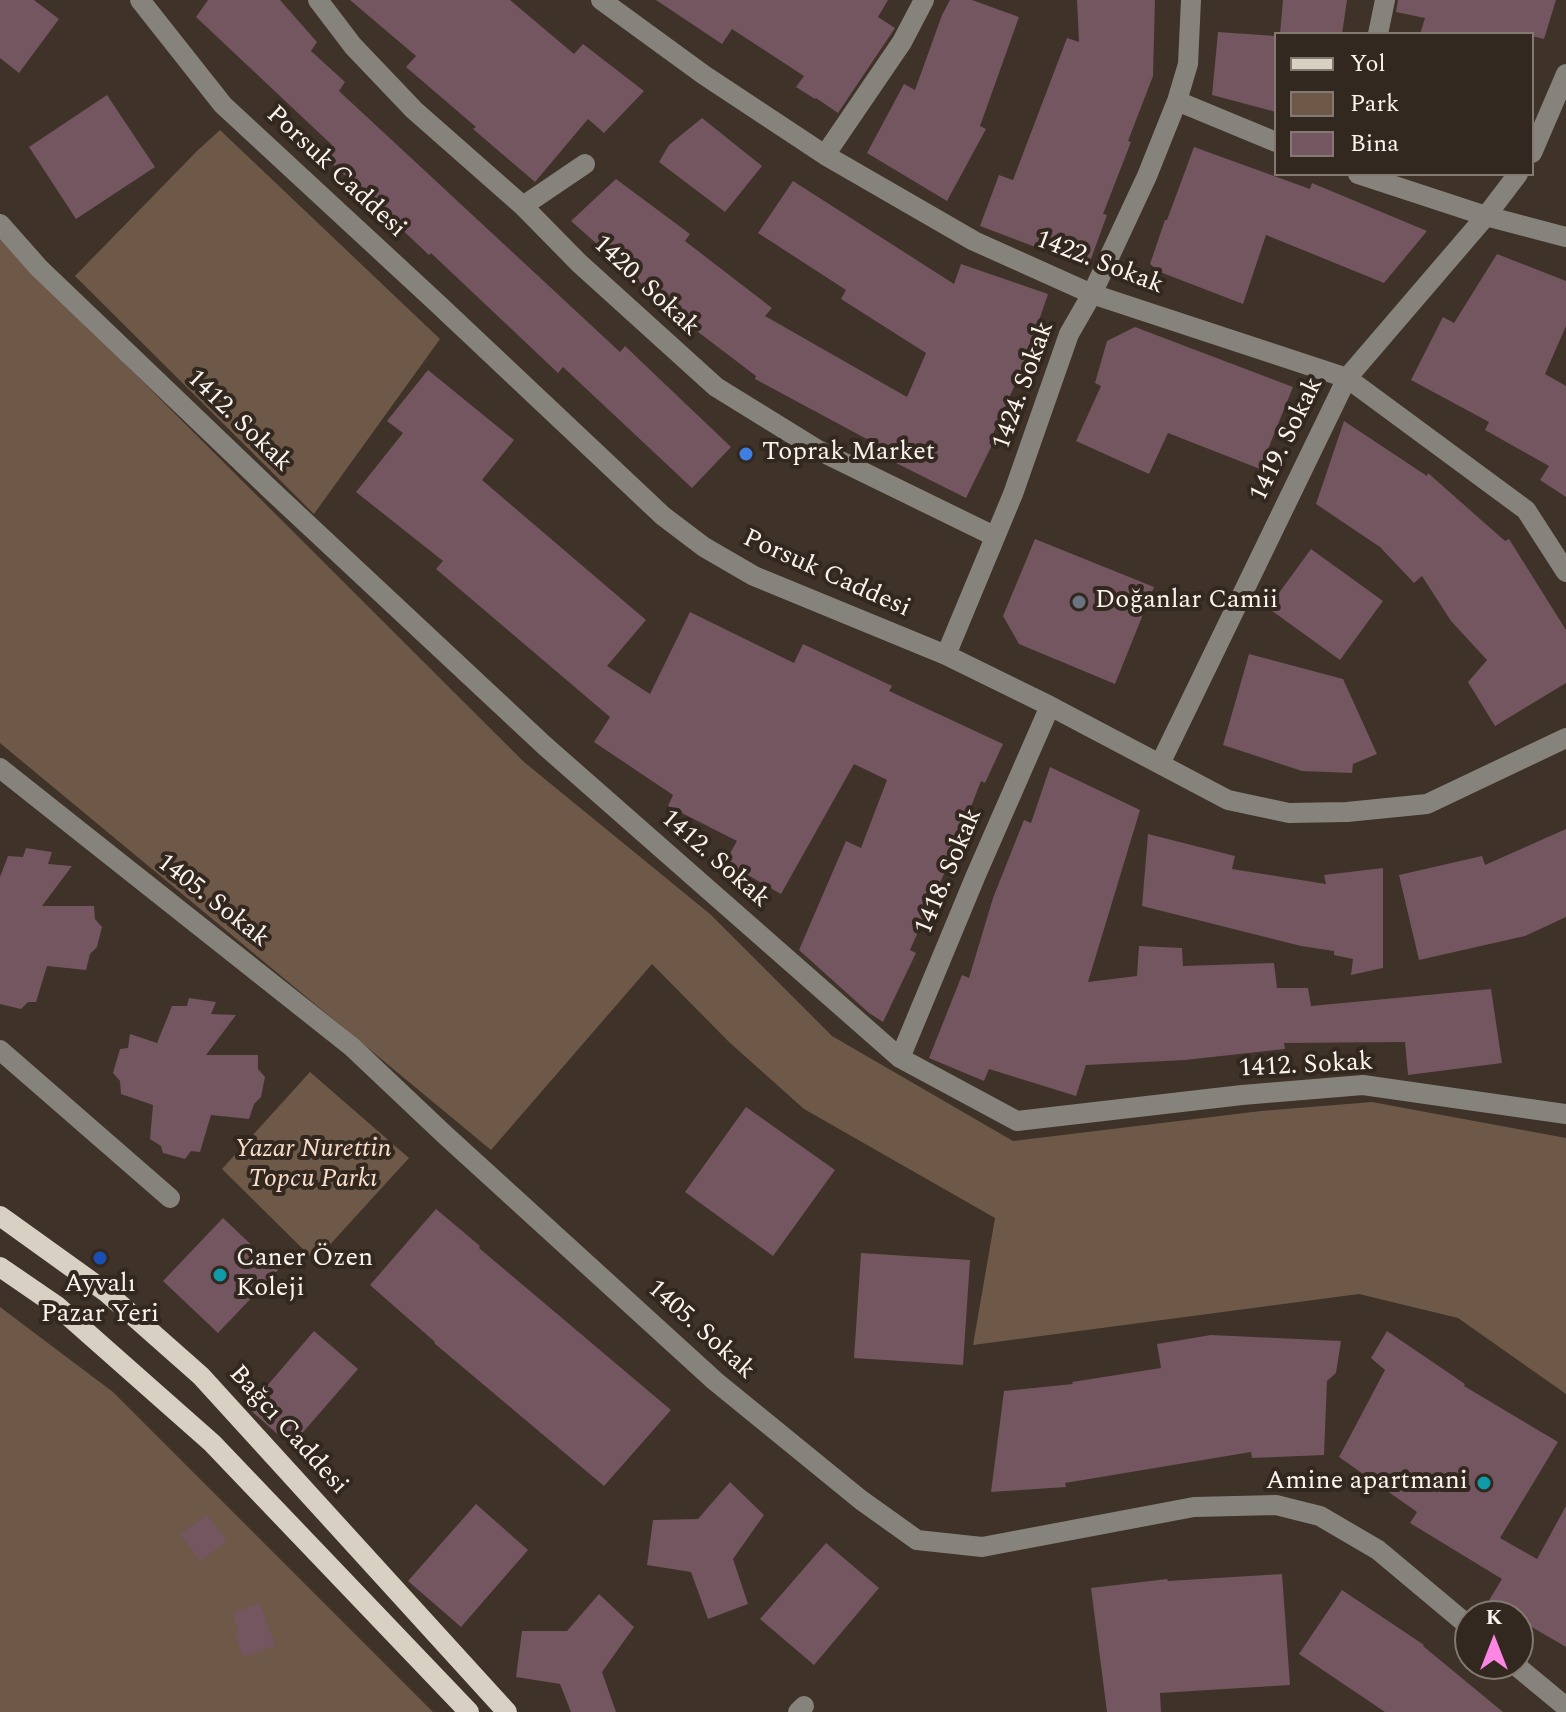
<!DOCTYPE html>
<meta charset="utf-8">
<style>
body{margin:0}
#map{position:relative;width:1566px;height:1712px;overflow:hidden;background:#3e3229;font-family:Spectral,serif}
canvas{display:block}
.legend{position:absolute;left:1274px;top:32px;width:260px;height:144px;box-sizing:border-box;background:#33281f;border:2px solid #837971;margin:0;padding:10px 14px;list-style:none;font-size:24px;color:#fbf3ed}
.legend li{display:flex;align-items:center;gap:16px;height:40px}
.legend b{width:40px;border:2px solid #837971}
.north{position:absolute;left:1454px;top:1600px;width:80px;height:80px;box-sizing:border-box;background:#33281f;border:2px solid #837971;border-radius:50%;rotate:0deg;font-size:22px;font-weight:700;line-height:32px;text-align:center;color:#fbf3ed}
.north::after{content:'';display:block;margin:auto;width:28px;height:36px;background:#fc86e3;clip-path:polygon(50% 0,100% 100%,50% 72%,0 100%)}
</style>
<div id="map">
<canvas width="1566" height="1712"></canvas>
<ul class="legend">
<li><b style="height:10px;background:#d7d0c3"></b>Yol</li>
<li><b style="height:22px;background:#6e5948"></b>Park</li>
<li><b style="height:22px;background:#735660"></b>Bina</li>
</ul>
<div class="north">K</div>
</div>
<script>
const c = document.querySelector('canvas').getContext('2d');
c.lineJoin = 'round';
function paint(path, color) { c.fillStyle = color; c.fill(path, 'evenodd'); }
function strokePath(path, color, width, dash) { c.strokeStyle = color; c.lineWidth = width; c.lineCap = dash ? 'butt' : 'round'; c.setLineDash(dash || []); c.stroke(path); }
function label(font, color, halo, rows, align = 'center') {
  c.font = font + ' Spectral,serif'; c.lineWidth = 8; c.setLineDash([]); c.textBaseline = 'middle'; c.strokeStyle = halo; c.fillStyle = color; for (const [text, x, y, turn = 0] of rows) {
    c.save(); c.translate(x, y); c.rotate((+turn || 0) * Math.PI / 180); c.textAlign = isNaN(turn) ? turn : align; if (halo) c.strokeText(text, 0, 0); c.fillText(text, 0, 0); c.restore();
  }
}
paint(new Path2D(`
 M220 130 440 339 314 514 75 276 198 150Z
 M0 235 60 299 524 762 710 914 832 1036 1013 1141 1261 1111 1372 1102 1566 1138V1394L1458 1318 1359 1294 973 1345 995 1218 804 1109 729 1042 652 964 491 1150 0 743Z
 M310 1072 409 1158 315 1261 222 1169Z
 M0 1307 113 1392 433 1712H0Z`), '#6e5948');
paint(new Path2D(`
 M0 0H34L59 19 19 73 0 58Z
 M208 0H280L317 42 311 51 345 82 339 91 620 352 625 346 731 447 692 488 563 367 558 373 431 253 429 255 323 155 332 145 196 17Z
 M350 0H510L574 54 583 44 644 91 604 133 588 119 535 182 473 129 476 127 406 67 416 56Z
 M656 0H888L878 17 895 28 838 113 816 98 815 99 796 87 804 76 732 29 722 44Z
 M950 0H972L1019 17 980 126 986 129 947 201 867 153 904 84 915 90 942 15Z
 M1077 0H1155L1153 76 1128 141 1131 142 1103 214 1107 215 1088 267 980 226 999 175 1013 180 1067 38 1079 42Z
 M1283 0H1347L1342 34H1280Z
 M1398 0H1556L1544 39 1532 36V34H1420L1425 18 1396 12Z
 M1218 32 1276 36V112L1212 95Z
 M107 95 155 167 76 219 29 147Z
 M702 118 762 166 725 212 659 162 669 145Z
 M1194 147 1310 189 1312 183 1427 231 1384 283 1266 235 1243 304 1160 272 1150 264 1165 220H1167Z
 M616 179 690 234 685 241 772 308 765 316 907 397 926 353 841 299 846 290 758 233 793 181 954 284 961 264 1048 294 1025 362 989 443 992 445 966 498 872 451 876 444 755 379 756 376 660 303 661 301 571 221Z
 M1497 254 1566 281V326L1545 374 1566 386V497L1540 480 1549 466 1485 430 1489 422 1411 380 1443 317 1454 323Z
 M1135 327 1293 387 1260 469 1168 433 1149 474 1076 441 1101 386 1095 383 1107 341Z
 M428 370 514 440 482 480 646 620 607 666 650 694 690 612 794 663 803 644 892 686 889 691 1003 744 985 783 981 781 952 856 910 950 916 953 883 1022 869 1013 799 950 846 841 861 848 887 780 854 764 781 894 725 862 737 841 668 806 673 795 594 742 610 717 436 569 443 561 356 492 403 433 387 421Z
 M1344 421 1427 476 1428 473 1505 541 1509 539 1566 630V683L1495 726 1468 682 1487 660 1451 621 1422 576 1414 583 1380 547 1316 504Z
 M1035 539 1154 587 1115 684 1019 644 1003 616Z
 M1311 549 1383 601 1340 660 1268 608Z
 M1249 654 1343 679 1377 754 1353 764 1352 773 1302 771 1223 745Z
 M1050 767 1140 810 1088 982 1137 976 1139 946 1182 948 1183 966 1274 963 1277 988H1308L1311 1006 1491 989 1502 1063 1408 1075 1405 1042 1284 1043 1285 1049 1185 1060 1086 1065 1076 1096 989 1069 984 1081 929 1058 962 975 969 978 993 898 1024 820 1031 823Z
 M1566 829V917L1525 936 1419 960 1399 875 1482 856 1485 865Z
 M1148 834 1235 856 1232 869 1326 884 1324 875 1383 868V968L1351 975 1353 959 1334 955V951L1301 946 1142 906Z
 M26 848 52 852 48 864 72 866 42 906H94L95 919 102 927 97 947 90 954 86 970 47 966 36 1002H28L21 1009 0 1004V877L8 856 23 857Z
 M189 998 216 1002 211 1014 236 1015 206 1055H258V1069L265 1077 261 1097 254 1104 249 1119 211 1115 200 1152 191 1151 185 1159 163 1153 161 1146 150 1139 153 1105 121 1094 120 1081 113 1073 120 1049 128 1048 130 1034 157 1043 172 1006H187Z
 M746 1107 835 1170 773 1256 685 1192Z
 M436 1209 480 1246 479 1248 671 1410 604 1486 434 1343 435 1342 370 1285Z
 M223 1218 278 1270 218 1333 163 1281Z
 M861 1253 970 1260 963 1365 854 1358Z
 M314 1331 358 1369 291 1446 248 1408Z
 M1387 1331 1465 1384 1464 1386 1558 1442 1500 1538 1537 1559 1566 1506V1647L1518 1619V1616H1513L1488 1602 1502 1579 1410 1523 1417 1512 1339 1457 1385 1370 1371 1358Z
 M1211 1335 1341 1341 1336 1373 1327 1381 1324 1455 1252 1458 1251 1452 1065 1483 1066 1487 991 1492 1004 1391 1073 1384 1072 1382 1161 1368 1157 1344Z
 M730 1482 764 1515 733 1559 748 1604 708 1619 691 1572 647 1565 653 1520 698 1519Z
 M476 1504 528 1550 461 1627 408 1581Z
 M207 1515 227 1541 200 1561 180 1534Z
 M826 1543 879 1588 814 1665 760 1619Z
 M1282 1574 1290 1685 1160 1693 1161 1712H1107L1091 1588 1167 1579 1168 1581Z
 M1342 1590 1424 1645 1423 1646 1503 1712H1385L1299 1654Z
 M599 1594 634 1627 602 1672 616 1712H571L560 1684 516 1677 522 1631H567Z
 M260 1603 275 1645 243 1657 235 1634 239 1633 232 1613Z`), '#735660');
strokePath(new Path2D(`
 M140 0 223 105 437 303 663 516 704 547 754 576 946 655 1050 706 1228 800 1289 813 1347 812 1427 804 1566 738
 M318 0 353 46 414 110 523 206 579 263 716 387 818 450 994 536
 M601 0 704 75 825 155 974 241 1092 294 1347 378 1526 510 1566 572
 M1378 34 1385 0
 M1177 101 1276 142
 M1532 153 1566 74
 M825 155 902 42 924 0
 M1358 174 1486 216 1566 237
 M523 206 585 164
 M0 224 39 268 272 491 545 746 900 1058 1017 1121 1242 1095 1363 1085 1566 1114
 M946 655 1013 494 1069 334 1092 294 1147 176 1177 101 1188 64 1191 0
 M1160 764 1347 378 1486 216 1518 174
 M0 768 352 1047 444 1134 715 1381 861 1500 917 1540 982 1547 1194 1507 1276 1505 1320 1516 1378 1550 1470 1627
 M0 1050 170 1198
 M900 1058 976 875 1050 706
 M1514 1664 1566 1707
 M798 1712 804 1706`), '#86837c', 20);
strokePath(new Path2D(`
 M0 1216 106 1292 201 1376 507 1712
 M0 1267 57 1306 212 1443 469 1712`), '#d7d0c3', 20);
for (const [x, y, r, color] of [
 [746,454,8,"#3f7fe0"],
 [1079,602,8,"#6b7280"],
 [100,1258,8,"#1a4fb4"],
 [220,1275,8,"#0f9aa8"],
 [1484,1483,8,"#0f9aa8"]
]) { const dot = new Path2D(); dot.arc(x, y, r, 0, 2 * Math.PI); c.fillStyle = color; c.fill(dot); strokePath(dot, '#33281f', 3); }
label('26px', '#fbf3ed', '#33281f', [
 ["Porsuk Caddesi",335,173,43],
 ["1422. Sokak",1099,264,21],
 ["1420. Sokak",645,287,43],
 ["1424. Sokak",1025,386,-70],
 ["1412. Sokak",238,422,44],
 ["1419. Sokak",1288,440,-64],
 ["Porsuk Caddesi",826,575,24],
 ["1412. Sokak",714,860,41],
 ["1418. Sokak",950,872,-67],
 ["1405. Sokak",212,902,38],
 ["1412. Sokak",1306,1067,-3],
 ["1405. Sokak",700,1331,42],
 ["Bağcı Caddesi",287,1431,48]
]);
label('26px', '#fbf3ed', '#33281f', [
 ["Toprak Market",762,454],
 ["Doğanlar Camii",1095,602],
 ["Caner Özen",236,1260],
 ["Koleji",236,1290],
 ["Ayvalı",100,1286,"center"],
 ["Pazar Yeri",100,1316,"center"],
 ["Amine apartmani",1468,1483,"right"]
], 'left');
label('italic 26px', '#fadec9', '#33281f', [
 ["Yazar Nurettin",313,1151],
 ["Topcu Parkı",313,1181]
]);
</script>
